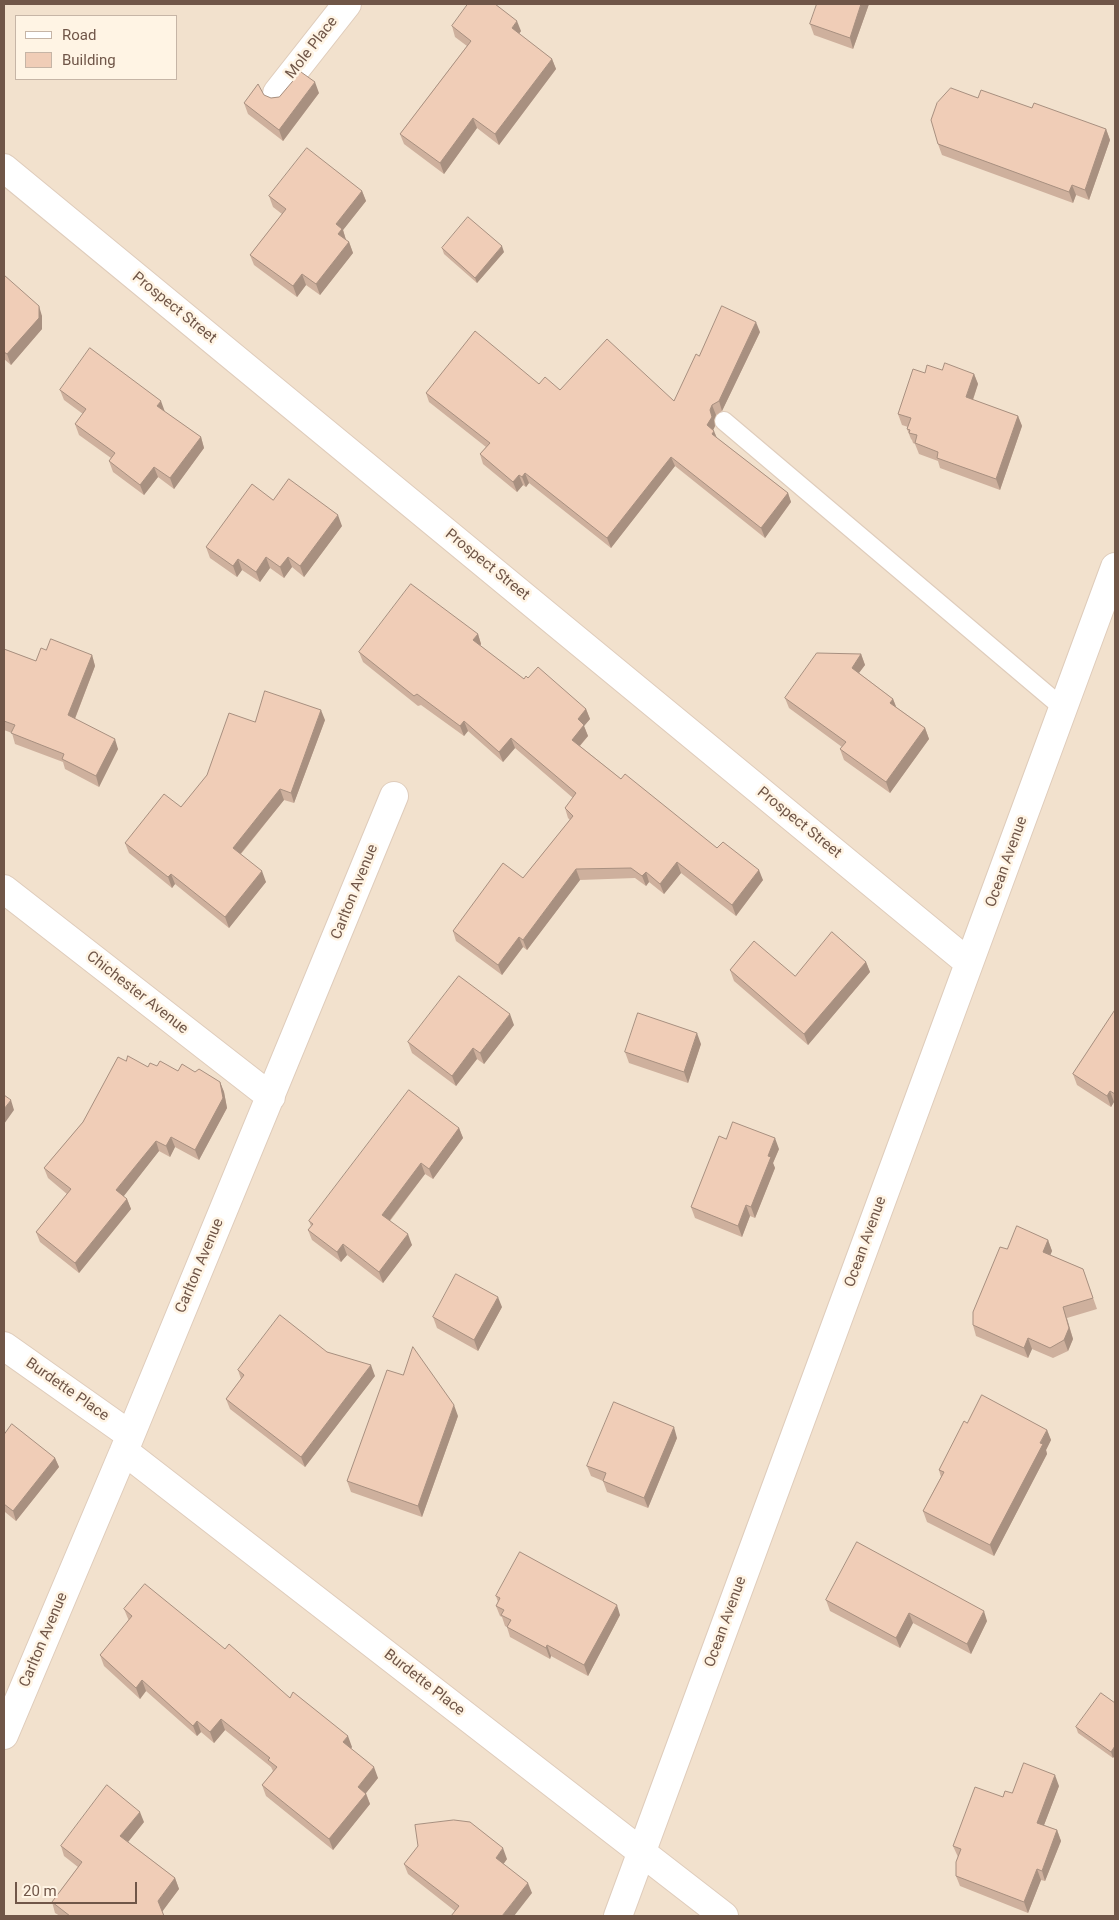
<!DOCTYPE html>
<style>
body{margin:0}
#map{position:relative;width:1119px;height:1920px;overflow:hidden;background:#fbf0df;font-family:Roboto,sans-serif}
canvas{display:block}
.frame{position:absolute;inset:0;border:5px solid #705648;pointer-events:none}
.legend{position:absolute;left:15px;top:15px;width:162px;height:65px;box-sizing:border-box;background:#fff4e4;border:1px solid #c6b5a6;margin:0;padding:6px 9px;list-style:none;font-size:15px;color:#705648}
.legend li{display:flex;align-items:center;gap:10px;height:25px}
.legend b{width:25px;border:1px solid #c6b5a6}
.scale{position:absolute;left:15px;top:1882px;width:122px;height:22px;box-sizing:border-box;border:2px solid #705648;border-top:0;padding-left:6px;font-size:15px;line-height:18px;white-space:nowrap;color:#705648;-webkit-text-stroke:4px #fff4e4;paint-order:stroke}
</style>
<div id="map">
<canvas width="1119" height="1920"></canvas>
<div class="frame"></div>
<ul class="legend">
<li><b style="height:6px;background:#fff"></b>Road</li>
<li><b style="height:14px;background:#f0cdb7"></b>Building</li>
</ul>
<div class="scale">20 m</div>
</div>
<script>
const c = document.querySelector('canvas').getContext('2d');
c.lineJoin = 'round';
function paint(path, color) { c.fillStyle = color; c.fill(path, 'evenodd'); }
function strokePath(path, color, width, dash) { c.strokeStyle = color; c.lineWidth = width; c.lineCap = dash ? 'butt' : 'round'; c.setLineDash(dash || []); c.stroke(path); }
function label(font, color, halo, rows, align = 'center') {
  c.font = font + ' Roboto,sans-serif'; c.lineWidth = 5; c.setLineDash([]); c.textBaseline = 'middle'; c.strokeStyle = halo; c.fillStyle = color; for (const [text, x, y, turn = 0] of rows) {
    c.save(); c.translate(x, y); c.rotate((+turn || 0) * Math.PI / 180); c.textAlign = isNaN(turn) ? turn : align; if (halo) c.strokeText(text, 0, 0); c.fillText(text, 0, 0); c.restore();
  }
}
paint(new Path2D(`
 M4 4H1115V1916H4ZM16 16H176V79H16Z`), '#f2e1cd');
const service = new Path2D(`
 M724 421 1063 708`);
const minor = new Path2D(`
 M277 93 347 4
 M4 168 969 963
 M4 889 271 1097
 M4 1346 130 1435
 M124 1451 724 1916
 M4 1735 124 1451 394 796
 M618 1916 1115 567`);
strokePath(service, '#dfccbb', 20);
strokePath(minor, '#dfccbb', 30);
strokePath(service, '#fff', 18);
strokePath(minor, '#fff', 28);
paint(new Path2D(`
 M869 4 853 49 814 35 810 24Z
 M452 26 521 31 519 34 552 59 556 69 499 145 477 128 444 174 404 144 400 134 467 46 455 37Z
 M319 93 283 141 248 114 244 103 271 98Z
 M978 98 1106 129 1110 140 1089 200 1076 195 1073 203 942 155 938 144Z
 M362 191 366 201 343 230 346 240 349 242 353 253 320 295 306 285 297 297 254 265 250 255 282 214 273 207 269 196Z
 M442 248 504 252 477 283 444 254Z
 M4 275 42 316V329L11 365 4 359Z
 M760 332 722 411 716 415 714 420 715 426 713 430 717 438 788 493 791 502 765 538 675 466 611 548 529 483 526 487 523 485 517 492 483 464 480 454 486 447 429 402 426 393 539 384 560 390 674 401 699 356Z
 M942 370 974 374 978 384 973 400 1018 416 1022 426 1000 490 940 468 938 461 919 454 915 444 913 443 912 440 911 439 907 429 908 427 902 425 898 414 925 373Z
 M60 390 165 412 201 437 204 448 174 489 158 477 144 495 113 472 109 461 111 458 79 435 75 424 83 414 64 400Z
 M273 500 342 526 304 577 292 567 284 578 270 568 260 582 242 570 237 577 210 558 206 547Z
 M478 634 481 644 480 646 524 679 586 709 590 719 584 726 588 736 580 746 621 779 717 848 763 880 736 916 681 873 664 894 649 882 646 886 635 878 580 880 527 950 523 947 502 975 456 941 453 931 523 878 570 820 568 818 565 808 573 798 515 748 503 762 468 731 464 736 421 705 418 706 363 662 359 652Z
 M4 649 36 661 46 650 92 655 95 666 75 719 118 749 99 787 65 769 63 762 15 744 12 733 4 730Z
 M861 654 865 665 859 673 893 699 896 707 925 728 929 739 890 793 844 760 840 749 842 747 789 708 785 698Z
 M325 720 294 803 284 800 241 854 266 882 229 928 175 884 172 888 129 853 125 843 181 807 255 722Z
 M866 962 870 972 808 1045 734 981 730 970 795 976Z
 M1115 1010V1102H1114L1111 1107 1077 1085 1073 1074Z
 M514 1025 484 1064 477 1059 456 1086 412 1053 408 1042Z
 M701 1044 688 1083 629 1063 625 1052Z
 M126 1061 148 1067 157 1066 178 1071 220 1082 224 1092 227 1108 199 1160 175 1147 170 1157 159 1151 123 1196 127 1199 131 1209 79 1273 40 1242 36 1232 67 1194 48 1178 44 1168 83 1122Z
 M459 1128 463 1138 433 1179 425 1174 390 1221 412 1245 383 1283 347 1255 341 1262 312 1240 308 1230 311 1226 309 1221Z
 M726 1139 779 1149 773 1163 775 1168 755 1218 750 1216 742 1237 695 1218 691 1207Z
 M1048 1240 1052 1251 1050 1255 1083 1269 1097 1309 1067 1318 1073 1339 1068 1351 1053 1358 1032 1349 1028 1358 976 1336 973 1325 1007 1249Z
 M502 1307 478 1351 437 1328 433 1317Z
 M327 1352 375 1376 305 1467 230 1409 226 1399 241 1379 238 1370Z
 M458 1416 422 1517 351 1492 347 1481Z
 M967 1423 1047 1430 1051 1440 1046 1450 1047 1454 994 1556 927 1522 923 1511 941 1477 939 1470Z
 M4 1435 55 1458 59 1467 16 1521 5 1512 4 1513Z
 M677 1438 648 1508 607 1492 603 1481 591 1476 587 1466Z
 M496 1596 620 1615 588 1676 551 1656 550 1659 510 1637 507 1627 505 1626 502 1617 500 1616 496 1606 498 1602Z
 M826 1600 987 1621 971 1654 913 1623 900 1648 830 1611Z
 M124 1609 225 1649 290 1698 352 1747 351 1749 378 1778 366 1793 370 1804 333 1850 266 1796 262 1785 273 1771 271 1767 225 1730 214 1743 201 1732 197 1736 146 1691 140 1699 104 1666 100 1655 129 1621Z
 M1115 1703V1755L1113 1758 1078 1733 1076 1727Z
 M1059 1786 1044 1825 1057 1830 1061 1841 1045 1881 1041 1880 1028 1913 960 1886 956 1876 958 1857 953 1846 1003 1797 1012 1793Z
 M144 1822 128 1842 175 1878 179 1889 162 1911 164 1916H60L55 1913 52 1902 78 1867 64 1856 61 1846Z
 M507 1859 503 1864 532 1893 455 1911 408 1874 404 1864Z`), '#ceb09d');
paint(new Path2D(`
 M861 4H869L853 49 850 38Z
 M517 21 521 31 515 39 512 28Z
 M552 59 556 69 499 145 495 134Z
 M315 82 319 93 283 141 279 130Z
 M473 118 477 128 444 174 440 163Z
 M1106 129 1110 140 1089 200 1085 190Z
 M1072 185 1076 195 1073 203 1069 192Z
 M362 191 366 201 343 230 346 240 342 245 336 224Z
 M349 242 353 253 320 295 316 284Z
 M502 246 504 252 477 283 475 278Z
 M302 274 306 285 297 297 293 286Z
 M39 306 42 316V329L11 365 7 354Z
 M756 322 760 332 722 411 719 401Z
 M974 374 978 384 970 408 966 397Z
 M161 401 165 412 157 406Z
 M712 405 716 415 714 420 715 426 711 435 707 425 710 410Z
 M1018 416 1022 426 1000 490 996 479Z
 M714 431 718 441 712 434Z
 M201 437 204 448 174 489 170 478Z
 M671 457 675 466 611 548 607 538Z
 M154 467 158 477 144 495 140 485Z
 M525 473 529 483 526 487 522 477Z
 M519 475 523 485 517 492 513 482Z
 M788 493 791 502 765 538 761 528Z
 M338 515 342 526 304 577 300 566Z
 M266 557 270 568 260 582 256 572Z
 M288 557 292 567 284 578 280 567Z
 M238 559 242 570 237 577 233 566Z
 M478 634 481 644 477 651 473 640Z
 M861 654 865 665 855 678 852 668Z
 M92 655 95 666 72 726 68 715Z
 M893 699 897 709 890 703Z
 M586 709 590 719 584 726 588 736 576 750 572 740 578 719Z
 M321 710 325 720 294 803 291 793Z
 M464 721 468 731 464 736 460 726Z
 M925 728 929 739 890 793 886 782Z
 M511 738 515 748 503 762 499 752Z
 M115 739 118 749 99 787 96 776Z
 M280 789 284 800 237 858 233 848Z
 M677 862 681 873 664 894 660 884Z
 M576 869 580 880 527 950 523 940Z
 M759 870 763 880 736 916 732 905Z
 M262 871 266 882 229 928 225 917Z
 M646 872 649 882 646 886 642 876Z
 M171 874 175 884 172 888 168 877Z
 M519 937 523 947 502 975 498 965Z
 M866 962 870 972 808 1045 804 1034Z
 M510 1014 514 1025 484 1064 480 1053Z
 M697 1033 701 1044 688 1083 684 1072Z
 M473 1048 477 1059 456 1086 452 1076Z
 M220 1082 224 1092 227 1108 199 1160 195 1150Z
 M1110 1091 1114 1102 1111 1107 1107 1096Z
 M11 1100 14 1110 4 1124V1109Z
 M459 1128 463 1138 433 1179 429 1169Z
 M171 1137 175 1147 170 1157 166 1146Z
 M775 1138 779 1149 773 1163 775 1168 755 1218 751 1207 768 1156Z
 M156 1141 159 1151 120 1201 116 1190Z
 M421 1163 425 1174 386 1225 382 1215Z
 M127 1199 131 1209 79 1273 75 1263Z
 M746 1205 750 1216 742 1237 738 1226Z
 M408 1234 412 1245 383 1283 379 1272Z
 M1048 1240 1052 1251 1047 1263 1043 1252Z
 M343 1244 347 1255 341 1262 337 1252Z
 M498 1297 502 1307 478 1351 474 1340Z
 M1063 1307 1073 1339 1068 1351 1064 1340Z
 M1028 1338 1032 1349 1028 1358 1024 1348Z
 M371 1365 375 1376 305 1467 301 1457Z
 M454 1405 458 1416 422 1517 418 1506Z
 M674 1427 677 1438 648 1508 644 1498Z
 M1047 1430 1051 1440 1046 1450 1047 1454 994 1556 990 1545Z
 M55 1458 59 1467 16 1521 13 1511Z
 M617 1605 620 1615 588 1676 584 1665Z
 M984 1611 987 1621 971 1654 967 1644Z
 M909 1613 913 1623 900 1648 896 1638Z
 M547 1645 551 1656 550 1659 546 1648Z
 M142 1680 146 1691 140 1699 136 1688Z
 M221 1719 225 1730 214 1743 210 1732Z
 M197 1721 201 1732 197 1736 193 1726Z
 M348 1736 352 1747 347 1753 343 1742Z
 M1115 1746V1755L1113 1758 1111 1752Z
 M374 1767 378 1778 362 1798 358 1787Z
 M1055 1775 1059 1786 1041 1833 1037 1823Z
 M366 1794 370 1804 333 1850 329 1839Z
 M140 1812 144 1822 124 1847 120 1836Z
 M1057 1830 1061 1841 1045 1881 1042 1871Z
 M503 1848 507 1859 500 1869 496 1858Z
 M1037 1869 1041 1880 1028 1913 1024 1902Z
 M175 1878 179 1889 162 1912 158 1901Z
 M528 1883 532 1893 514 1916H502Z`), '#a89080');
const building = new Path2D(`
 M468 4H495L517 21 512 28 552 59 495 134 473 118 440 163 400 134 471 41 452 26Z
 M817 4H861L850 38 810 24Z
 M301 72 315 82 279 130 244 103 258 84 264 95 271 98 279 97Z
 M951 88 978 98 981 90 1032 108 1034 103 1106 129 1085 190 1072 185 1069 192 938 144 931 120 937 103Z
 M307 148 362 191 336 224 342 229 338 234 349 242 316 284 302 274 293 286 250 255 286 209 269 196Z
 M468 217 502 246 475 278 442 248Z
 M4 275 39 306V318L7 354 4 352Z
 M722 306 756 322 719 401 712 405 710 410 712 417 707 425 714 431 712 434 788 493 761 528 671 457 607 538 525 473 522 477 519 475 513 482 480 454 490 443 426 393 475 331 539 384 545 377 560 390 607 339 674 401 696 354 699 356Z
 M90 348 161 401 157 406 201 437 170 478 154 467 140 485 109 461 115 453 75 424 86 409 60 390Z
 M945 363 974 374 966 397 1018 416 996 479 937 458 938 452 915 443 917 435 909 433 910 430 907 429 911 418 898 414 913 369 925 373 927 365 942 370Z
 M289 479 338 515 300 566 288 557 280 567 266 557 256 572 238 559 233 566 206 547 252 484 273 500Z
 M411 584 478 634 473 640 524 679 526 676 528 678 538 667 586 709 578 719 584 725 572 740 621 779 625 774 717 848 723 842 759 870 732 905 677 862 660 884 646 872 642 876 631 868 576 869 523 940 519 937 498 965 453 931 503 863 523 878 573 816 565 808 576 793 511 738 499 752 464 721 460 726 417 694 414 696 359 652Z
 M51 639 92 655 68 715 115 739 96 776 62 759 64 754 11 733 15 725 4 721V649L36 661 41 648 46 650Z
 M817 653 861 654 852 668 893 699 890 703 925 728 886 782 840 749 846 742 785 698Z
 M265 691 321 710 291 793 280 789 233 848 262 871 225 917 171 874 168 877 125 843 164 794 181 807 207 775 229 713 255 722Z
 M832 932 866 962 804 1034 730 970 754 941 795 976Z
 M459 976 510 1014 480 1053 473 1048 452 1076 408 1042Z
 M1115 1010V1094L1110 1091 1107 1096 1073 1074Z
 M638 1013 697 1033 684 1072 625 1052Z
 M128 1056 148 1067 150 1063 157 1066 160 1061 178 1071 182 1064 195 1072 199 1069 220 1082 223 1098 195 1150 171 1137 166 1146 156 1141 116 1190 127 1199 75 1263 36 1232 71 1189 44 1168 83 1122 118 1057 126 1061Z
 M409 1090 459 1128 429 1169 421 1163 382 1215 408 1234 379 1272 343 1244 337 1252 308 1230 313 1224 309 1221Z
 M4 1095 11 1100 4 1109Z
 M733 1122 775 1138 768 1156 771 1157 751 1207 746 1205 738 1226 691 1207 719 1136 726 1139Z
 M1017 1226 1048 1240 1043 1252 1083 1269 1093 1298 1063 1307 1069 1328 1064 1340 1050 1348 1028 1338 1024 1348 973 1325V1312L1000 1247 1007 1249Z
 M456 1274 498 1297 474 1340 433 1317Z
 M280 1315 327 1352 371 1365 301 1457 226 1399 244 1375 238 1370Z
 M413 1347 454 1405 418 1506 347 1481 387 1370 403 1375Z
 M982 1395 1047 1430 1040 1443 1043 1444 990 1545 923 1511 944 1472 939 1470 964 1421 967 1423Z
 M614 1402 674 1427 644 1498 603 1481 606 1473 587 1466Z
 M12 1424 55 1458 13 1511 4 1504V1435Z
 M857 1542 984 1611 967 1644 909 1613 896 1638 826 1600Z
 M520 1552 617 1605 584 1665 547 1645 546 1648 507 1627 511 1620 501 1615 504 1610 496 1606 500 1598 496 1596Z
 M145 1584 225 1649 229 1644 290 1698 293 1692 348 1736 343 1742 374 1767 358 1787 366 1794 329 1839 262 1785 277 1767 268 1760 270 1758 221 1719 210 1732 197 1721 193 1726 142 1680 136 1688 100 1655 132 1616 124 1609Z
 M1101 1693 1115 1703V1746L1111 1752 1076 1727Z
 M1024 1763 1055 1775 1037 1823 1057 1830 1042 1871 1037 1869 1024 1902 956 1876V1862L961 1849 953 1846 975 1787 1003 1797 1005 1791 1012 1793Z
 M107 1785 140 1812 120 1836 175 1878 158 1901 164 1916H70L52 1902 82 1862 61 1846Z
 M454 1820 470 1822 503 1848 496 1858 528 1883 502 1916H451L459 1906 404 1864 418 1846 415 1825Z`);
paint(building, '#f0cdb7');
strokePath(building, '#a89080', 1);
label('15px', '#705648', '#fff4e4', [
 ["Mole Place",312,48,-52],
 ["Prospect Street",174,308,39],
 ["Prospect Street",487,565,39],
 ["Prospect Street",799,823,39],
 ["Ocean Avenue",1007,862,-70],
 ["Carlton Avenue",355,892,-68],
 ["Chichester Avenue",137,993,38],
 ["Ocean Avenue",866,1242,-70],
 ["Carlton Avenue",200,1266,-67],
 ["Burdette Place",67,1390,35],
 ["Ocean Avenue",726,1622,-70],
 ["Carlton Avenue",44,1640,-67],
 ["Burdette Place",424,1683,38]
]);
</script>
